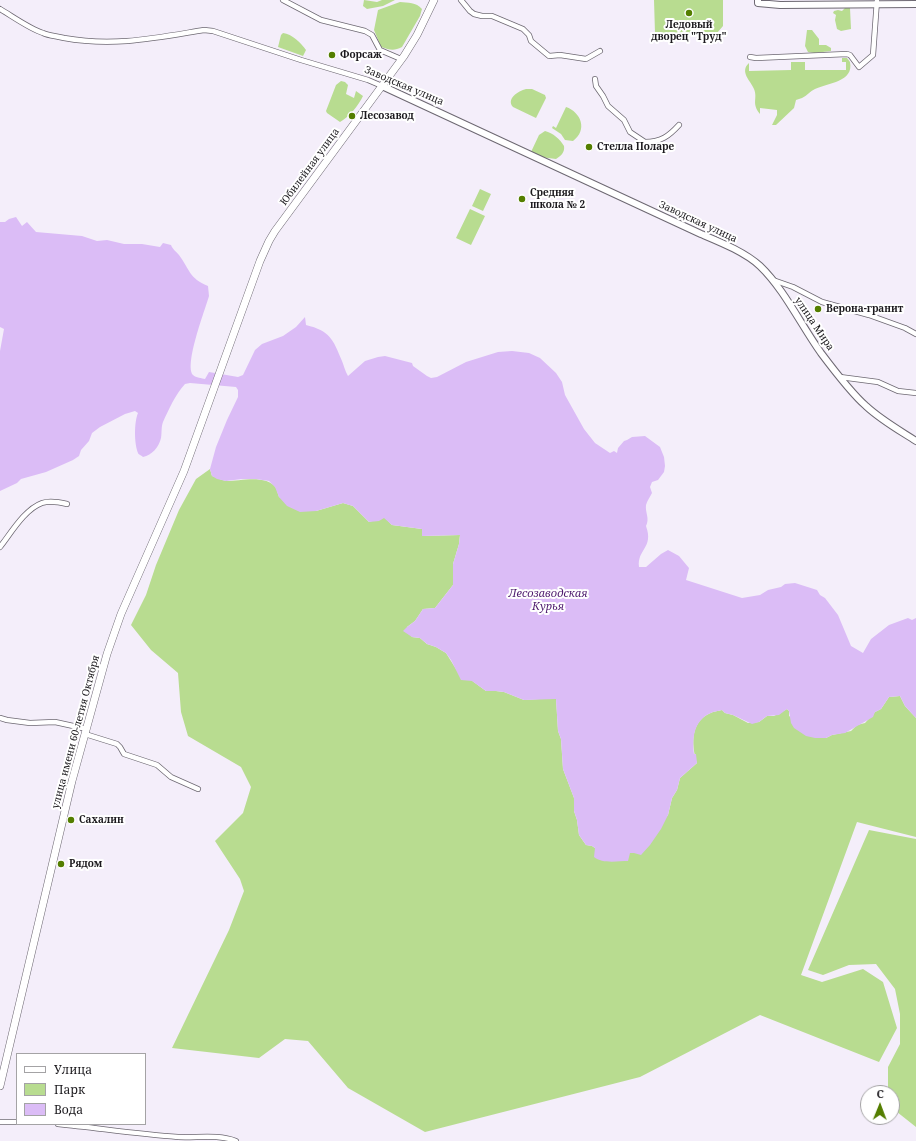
<!DOCTYPE html>
<meta charset="utf-8">
<style>
body{margin:0}
#map{position:relative;width:916px;height:1141px;overflow:hidden;background:#f4eefa;font-family:"Noto Serif",serif}
canvas{display:block}
.legend{position:absolute;left:16px;top:1053px;width:130px;height:72px;box-sizing:border-box;background:#fff;border:1px solid #a4a3a5;margin:0;padding:5px 7px;list-style:none;font-size:12px;color:#1c1a1e}
.legend li{display:flex;align-items:center;gap:8px;height:20px}
.legend b{width:20px;border:1px solid #a4a3a5}
.north{position:absolute;left:860px;top:1085px;width:40px;height:40px;box-sizing:border-box;background:#fff;border:1px solid #a4a3a5;border-radius:50%;rotate:1deg;font-size:11px;font-weight:700;line-height:16px;text-align:center;color:#1c1a1e}
.north::after{content:'';display:block;margin:auto;width:14px;height:18px;background:#547e00;clip-path:polygon(50% 0,100% 100%,50% 72%,0 100%)}
</style>
<div id="map">
<canvas width="916" height="1141"></canvas>
<ul class="legend">
<li><b style="height:5px;background:#fff"></b>Улица</li>
<li><b style="height:11px;background:#b8dc90"></b>Парк</li>
<li><b style="height:11px;background:#dbbcf6"></b>Вода</li>
</ul>
<div class="north">С</div>
</div>
<script>
const c = document.querySelector('canvas').getContext('2d');
c.lineJoin = 'round';
function paint(path, color) { c.fillStyle = color; c.fill(path, 'evenodd'); }
function strokePath(path, color, width, dash) { c.strokeStyle = color; c.lineWidth = width; c.lineCap = dash ? 'butt' : 'round'; c.setLineDash(dash || []); c.stroke(path); }
function label(font, color, halo, rows, align = 'center') {
  c.font = font + ' "Noto Serif",serif'; c.lineWidth = 4; c.setLineDash([]); c.textBaseline = 'middle'; c.strokeStyle = halo; c.fillStyle = color; for (const [text, x, y, turn = 0] of rows) {
    c.save(); c.translate(x, y); c.rotate((+turn || 0) * Math.PI / 180); c.textAlign = isNaN(turn) ? turn : align; if (halo) c.strokeText(text, 0, 0); c.fillText(text, 0, 0); c.restore();
  }
}
paint(new Path2D(`
 M364 0 377 2 382 0H395L383 6 367 9 363 6Z
 M654 0H723V26L717 33H655Z
 M400 2C408 3 416 2 422 9L420 16 402 47C394 51 390 50 381 47L374 30 378 10Z
 M846 7 850 8 851 29 841 31 837 29 835 20 836 15 833 13 834 11 838 10 842 11Z
 M807 30H812L819 39V45H826L831 48V51L814 53 808 52 805 46Z
 M283 33C292 34 301 43 306 50L303 56 278 47 281 35Z
 M842 58H847L850 62C854 82 828 83 815 89 810 91 807 96 802 98 800 99 798 99 796 100L794 108 776 125H772L777 115V110L760 108V114C751 103 758 99 754 89 751 81 739 72 749 63V71L791 70V62H805V70H846V62H842Z
 M341 81 345 82 348 85 346 94 354 98 356 91 363 96C359 105 348 118 340 122L327 113 326 111 336 85Z
 M526 89H532L545 95 546 98 536 118 513 107C506 99 518 91 526 89Z
 M566 107C581 112 588 130 573 141L565 140 561 134 552 128 553 126 556 128Z
 M545 131C553 133 560 139 564 146 565 152 561 156 556 159L540 157 531 152 539 135Z
 M480 189 491 194 483 211 472 206Z
 M470 209 485 216 471 245 456 238Z
 M210 469 212 476C217 477 222 481 227 481 240 481 267 474 276 488 277 490 278 494 279 497L316 511 343 503 353 506 369 522 384 517 392 525 422 529 423 536 460 535 459 544 453 564V585L435 608 423 609 415 621 407 627 412 637 420 638 427 644 436 647 446 653 456 669 486 691H496L504 692 524 700 556 698 558 731 561 739 563 769 574 798V811L577 820 579 835 586 845 592 846 595 848V853H634L668 815 672 798 677 790 680 778 697 763C691 744 690 720 713 712 716 711 719 711 722 710L725 713 733 715 748 723 759 722 767 716H774L787 709 789 711V716L826 738 832 735 851 731 857 725 865 723 875 712 881 709 889 697 900 696 905 706 916 718V837L857 822 801 975 822 982 863 969 883 982 897 1028 879 1062 760 1015 640 1077 425 1132 348 1088 308 1041 285 1039 259 1058 172 1048 229 930 244 891 240 879 215 841 243 813 251 787 241 767 188 736 181 712 178 673 151 650 131 625 146 595 156 565 179 510 196 479Z
 M869 830 916 839V1127L892 1108V1093H888V1067L900 1044V1014L895 989 876 964 849 965 823 975 808 970Z`), '#b8dc90');
paint(new Path2D(`
 M16 217 22 226 27 222 36 232 82 236 97 241 107 240 124 244H142L160 247 163 243 171 245C173 250 176 251 179 255 190 270 189 278 208 286L209 296C205 310 184 365 193 375 196 378 202 378 205 379L209 372 238 377 243 375 255 350 262 344 283 336 296 327 305 317 306 325C330 331 333 339 342 361 344 366 345 371 348 376L365 361 378 357 385 356 412 363 413 366 427 376 431 378 437 377 466 362 498 352 512 351 529 353 540 358 556 373 562 382 565 395 584 429 595 443 610 453 614 451 617 453 618 448 624 441 627 440 632 437 645 436 660 447 664 457 665 466 664 472 658 480 652 482 650 487 652 493C650 497 647 501 646 505 645 513 650 518 646 526 654 548 637 549 639 567H646L661 554 668 550 679 556 689 568 686 580 742 598 760 595 768 590 781 587 785 584 795 583 817 590 820 595 825 598 838 615 851 646 863 653 871 639 889 625 908 618 912 620 916 618V718L905 706 900 696 889 697 881 709 875 712 873 717 845 733 832 735 826 738H815L806 736 794 728 791 723 789 711 787 709 779 715 767 716 759 722 752 724 733 715 725 713 722 710C719 711 716 711 713 712 694 719 692 737 694 754H696L697 763 680 778 677 790 672 798 668 815 661 829 650 845 641 855 634 853H630L628 861C618 861 602 864 594 857L595 848 592 846 586 845 579 835 577 820 574 811V798L563 769 561 739 558 731 556 699 524 700 504 692 496 691H486L472 681 461 680 451 660 446 653 436 647 427 644 420 638 412 637 403 631 407 627 415 621 423 609 435 608 453 585V564L459 544 460 535 422 536V529L392 525 384 518 379 521 369 522 353 506 343 503 316 511 300 512 287 506 279 497 275 487 269 481 256 479H242L226 481 217 479 212 476 210 469 216 447 227 420 238 397V390L236 387 190 383 185 384C175 395 169 409 163 422 161 427 162 433 161 438 159 447 152 455 143 457 142 456 138 454 138 453 134 444 134 422 138 413L135 411 125 414 100 427 92 433 89 441 81 450 79 456 73 460 46 472 21 479 17 483 0 491V351L4 329 0 327V222H5L9 219Z`), '#dbbcf6');
const street = new Path2D(`
 M283 0 321 20 365 31 372 35 380 50 401 59
 M461 0 470 11 474 14 482 16H492L523 29 529 35 531 41 549 56 560 55 586 59 600 51
 M0 9C12 16 30 29 43 33 49 36 57 36 64 38 114 47 155 38 204 30L213 31 301 60 368 80 382 86
 M750 57 756 58 847 54 850 55 859 67 873 55 877 0
 M595 79 596 86 603 96 608 106 624 120 630 132 645 142C661 142 669 136 679 125
 M773 280 793 287 822 302 869 315 905 328 916 334
 M840 377 878 382 898 391 916 393
 M0 547C11 533 25 509 42 503 50 500 59 502 67 504
 M0 718 7 720 30 723 55 722 87 729
 M85 734 117 744 120 747 124 754 157 765 171 777 198 789
 M0 1122H17
 M58 1124C98 1128 137 1134 178 1137 197 1138 218 1134 236 1141`);
const secondary = new Path2D(`
 M758 0V3L780 5 916 4
 M382 86 701 234C720 242 745 252 760 266 784 289 801 325 821 353 833 369 851 393 866 406 881 420 899 430 916 441`);
const primary = new Path2D(`
 M0 1086 72 781 107 654 121 614 184 471 260 261 269 241 275 231 404 56 417 35 434 0`);
strokePath(street, '#6d6872', 6);
strokePath(secondary, '#6d6872', 8);
strokePath(primary, '#6d6872', 8);
strokePath(street, '#fff', 4.5);
strokePath(secondary, '#fff', 6);
strokePath(primary, '#fff', 7);
for (const [x, y, r, color] of [
 [689,13,4,"#547e00"],
 [332,55,4,"#547e00"],
 [352,116,4,"#547e00"],
 [589,147,4,"#547e00"],
 [522,199,4,"#547e00"],
 [818,309,4,"#547e00"],
 [71,820,4,"#547e00"],
 [61,864,4,"#547e00"]
]) { const dot = new Path2D(); dot.arc(x, y, r, 0, 2 * Math.PI); c.fillStyle = color; c.fill(dot); strokePath(dot, '#fff', 1.5); }
label('bold 10px', '#1c1a1e', '#fff', [
 ["Ледовый",689,25,"center"],
 ["дворец \"Труд\"",689,37,"center"],
 ["Форсаж",340,55],
 ["Лесозавод",360,116],
 ["Стелла Поларе",597,147],
 ["Средняя",530,193],
 ["школа № 2",530,205],
 ["Верона-гранит",826,309],
 ["Сахалин",79,820],
 ["Рядом",69,864]
], 'left');
label('10px', '#1c1a1e', '#fff', [
 ["Заводская улица",404,86,23],
 ["Юбилейная улица",310,167,-54],
 ["Заводская улица",698,222,25],
 ["улица Мира",814,324,56],
 ["улица имени 60-летия Октября",76,732,-75]
]);
label('italic 11px', '#4d1a6d', '#fff', [
 ["Лесозаводская",548,594],
 ["Курья",548,607]
]);
</script>
